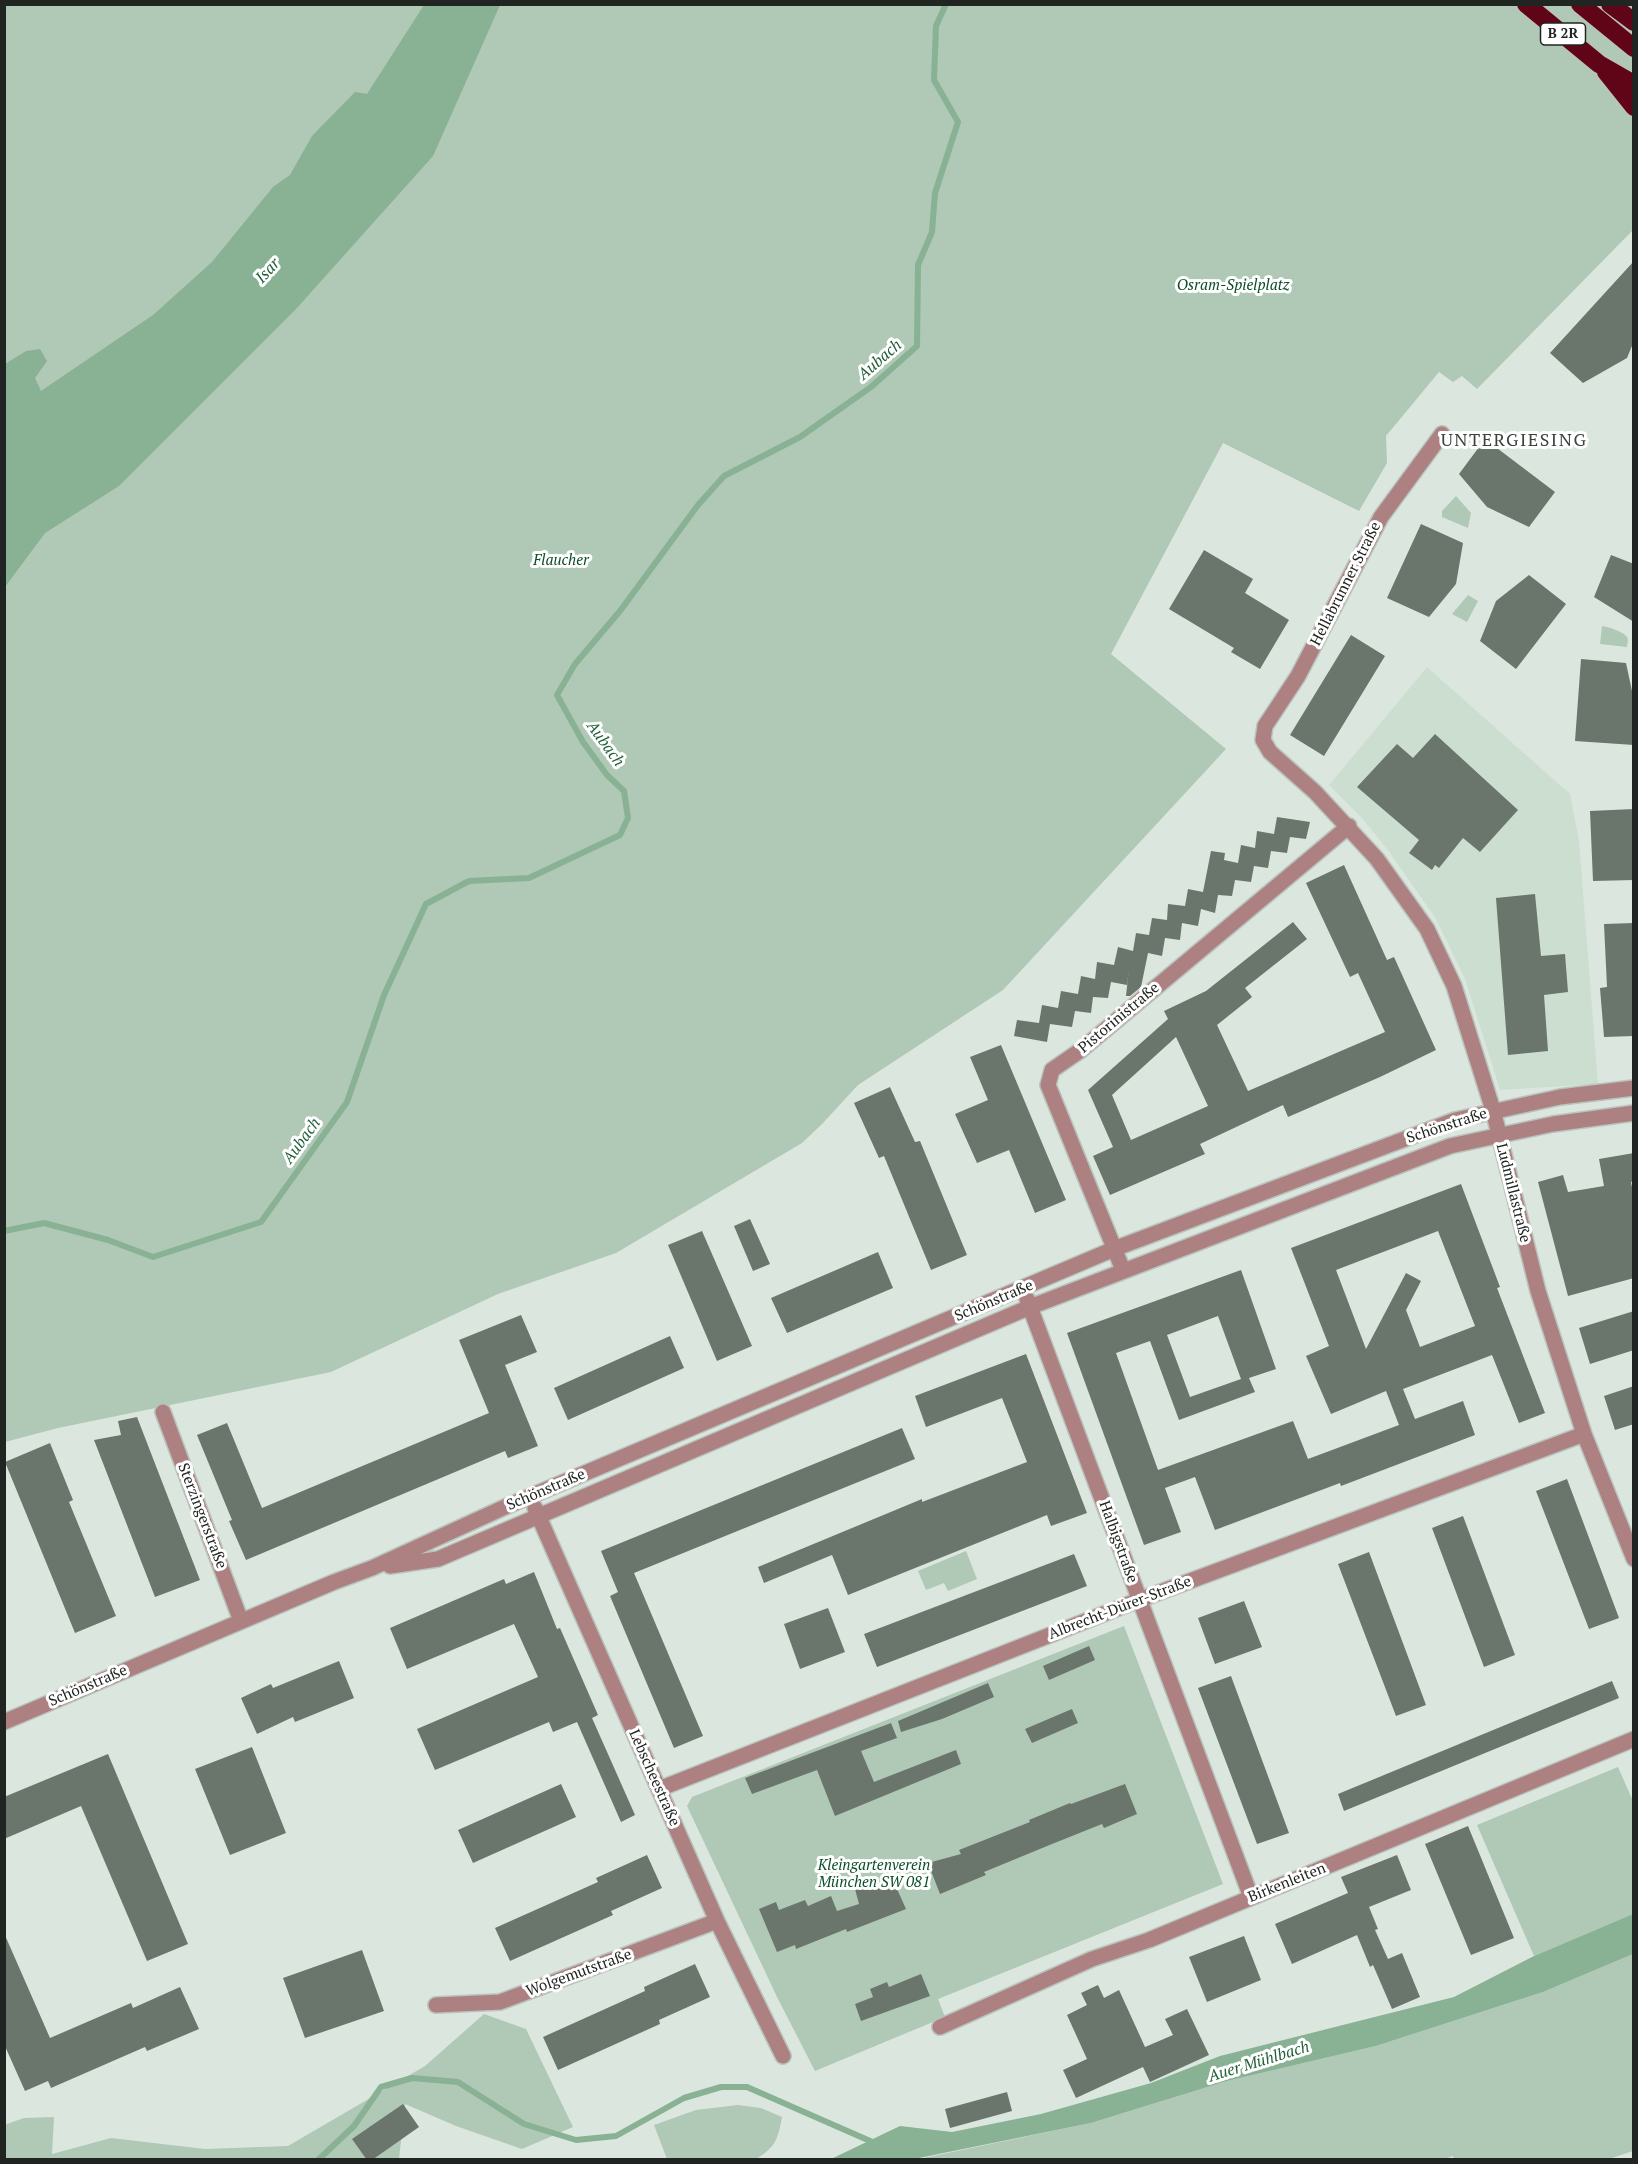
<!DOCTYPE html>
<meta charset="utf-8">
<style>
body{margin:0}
#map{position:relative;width:1638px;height:2164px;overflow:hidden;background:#dbe7de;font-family:"PT Serif",serif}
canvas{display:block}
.frame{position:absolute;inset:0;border:6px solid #202521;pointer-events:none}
</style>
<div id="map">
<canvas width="1638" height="2164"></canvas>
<div class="frame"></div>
</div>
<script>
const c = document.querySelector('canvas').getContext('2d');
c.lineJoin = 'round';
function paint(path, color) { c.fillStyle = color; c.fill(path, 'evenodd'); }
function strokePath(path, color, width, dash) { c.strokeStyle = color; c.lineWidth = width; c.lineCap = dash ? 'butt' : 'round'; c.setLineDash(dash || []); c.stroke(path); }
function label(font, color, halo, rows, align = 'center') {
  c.font = font + ' "PT Serif",serif'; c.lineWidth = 6; c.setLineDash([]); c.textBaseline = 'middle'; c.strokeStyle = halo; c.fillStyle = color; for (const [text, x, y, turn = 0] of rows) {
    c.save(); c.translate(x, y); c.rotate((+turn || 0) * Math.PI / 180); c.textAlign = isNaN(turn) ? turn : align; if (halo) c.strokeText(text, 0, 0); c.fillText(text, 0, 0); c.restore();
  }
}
paint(new Path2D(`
 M1427 667 1570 794 1579 841 1598 1084 1500 1090 1465 979 1436 919 1388 850 1361 817 1329 785Z`), '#cbded0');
paint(new Path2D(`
 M5 5H1633V230L1477 389 1462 376 1453 382 1439 372 1386 436 1387 463 1359 511 1223 443 1111 654 1226 749 1003 990 858 1085 822 1124 802 1143 616 1253 498 1294 331 1372 58 1428 5 1442Z
 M1456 496 1471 513 1468 528 1442 517V511Z
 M1468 595 1478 601 1467 622 1452 614Z
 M1602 626C1608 627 1623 631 1627 637 1629 640 1627 644 1627 647L1600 644Z
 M966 1551 977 1579 948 1591 944 1583 926 1590 918 1571Z
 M1124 1626 1223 1884 938 1999 945 2017 815 2071 777 1997 687 1806 692 1797Z
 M1618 1767 1633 1801V1914L1534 1956 1477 1825Z
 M1633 1954V2151L1609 2159 1454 2160 1453 2156 1442 2160H914L1091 2123 1227 2081 1376 2046 1543 1992Z
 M484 2014 526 2029 573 2127 522 2149 456 2126 405 2104 399 2159 5 2160 4 2125 24 2118 54 2117 52 2154 111 2138 205 2149 288 2146 425 2066Z
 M738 2105 761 2108 782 2117C778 2139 776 2147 756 2159H667L654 2125 696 2110Z`), '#b0c8b6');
paint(new Path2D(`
 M424 5H500L433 156 296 309 119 486 45 533 5 587V364L26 351 40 349 47 361 35 378 41 391 153 315 212 262 273 187 290 175 312 136 355 92 367 94Z
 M1633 1914V1954L1543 1992 1376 2046 1227 2081 1091 2123 914 2159H831L900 2126 952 2132 1041 2114 1151 2083 1220 2056 1454 1997 1534 1956Z`), '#89b193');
strokePath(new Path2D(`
 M4 1231 44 1223 108 1240 153 1257 261 1222 347 1102 384 995 426 904 469 881 529 878 620 835 628 818 624 791 607 775 583 742 557 695 575 664 620 611 698 505 724 476 800 437 871 387 917 346 918 265 932 232 935 193 958 122 934 80 936 26 946 4
 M318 2160 354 2126 381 2087 412 2078 458 2082 524 2124 576 2140 616 2136 684 2098 721 2087H747L877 2144`), '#89b193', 6);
paint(new Path2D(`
 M1634 261V341L1627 358 1583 383 1550 353Z
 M1485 439 1555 492 1529 527 1487 507 1459 474Z
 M1421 524 1463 543 1456 584 1429 617 1387 598Z
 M1204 550 1253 579 1245 593 1289 620 1260 669 1231 652 1234 648 1169 609Z
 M1611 555 1634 564V622L1594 597Z
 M1529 575 1566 604 1516 669 1480 641 1496 601Z
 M1351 635 1385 656 1324 756 1290 735Z
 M1581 659 1626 663 1632 691H1634V745L1575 741Z
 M1435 734 1518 810 1480 852 1463 838 1439 868 1435 865 1432 870 1409 853 1419 840 1357 787 1397 744 1413 758Z
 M1634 809V880L1593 881 1590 811Z
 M1277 817 1310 822 1306 839 1290 837 1287 853 1271 851 1268 868 1254 866 1251 882 1235 880 1232 896 1218 895 1215 913 1201 909 1198 926 1182 923 1180 940 1165 938 1162 956 1148 953 1141 987 1130 996H1126L1129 968 1127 985 1111 982 1108 998 1093 997 1091 1013 1075 1011 1072 1027 1050 1024 1047 1042 1014 1036 1017 1020 1039 1023 1042 1005 1058 1008 1061 991 1078 994 1081 976 1095 979 1097 962 1114 965 1118 947 1133 951 1136 933 1149 935 1152 918 1167 920 1168 904 1185 906 1188 889 1203 892 1211 851 1225 853 1224 860 1238 863 1241 845 1255 848 1257 831 1274 834Z
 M1344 865 1387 960 1394 957 1436 1050 1380 1077 1288 1117 1283 1105 1200 1144 1205 1154 1110 1195 1093 1156 1113 1147 1088 1090 1168 1019 1164 1011 1206 991 1293 922 1307 939 1245 988 1252 997 1217 1025 1248 1091 1385 1032 1358 973 1350 977 1306 883ZM1176 1037 1208 1106 1131 1140 1112 1095Z
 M1535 894 1541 956 1565 954 1568 992 1544 995 1548 1051 1508 1055 1496 898Z
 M1634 923V1036L1604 1037 1600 988 1607 987 1604 924Z
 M1001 1045 1066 1200 1035 1213 1009 1150 977 1163 955 1114 988 1100 970 1057Z
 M890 1087 915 1142 920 1141 967 1255 931 1270 884 1156 879 1158 854 1103Z
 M1634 1153V1181L1631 1182 1634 1197V1278L1568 1296 1538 1182 1563 1175 1568 1192 1604 1186 1599 1159Z
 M1461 1184 1500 1287 1497 1288 1545 1413 1519 1423 1492 1355 1403 1389 1415 1419 1463 1401 1475 1435 1341 1486 1340 1483 1215 1530 1195 1477 1165 1488 1181 1532 1144 1545 1067 1333 1241 1270 1276 1369 1249 1378 1255 1392 1179 1420 1150 1341 1116 1353 1158 1470 1293 1421 1308 1459 1399 1425 1386 1391 1331 1414 1306 1356 1329 1346 1291 1248ZM1438 1231 1475 1326 1420 1347 1406 1310 1421 1281 1406 1273 1366 1349 1336 1270ZM1218 1316 1241 1379 1190 1397 1167 1335Z
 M750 1219 770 1264 753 1271 734 1226Z
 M702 1231 752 1346 717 1361 668 1245Z
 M878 1252 893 1288 787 1333 771 1298Z
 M1634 1311V1350L1590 1364 1579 1328Z
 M521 1315 537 1352 505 1365 538 1446 508 1458 505 1451 246 1560 229 1521 232 1520 197 1435 227 1423 262 1508 489 1413 459 1340Z
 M670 1336 684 1368 568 1420 554 1388Z
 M1026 1354 1087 1513 1051 1526 1047 1515 848 1595 832 1555 764 1583 758 1567 922 1499V1502L1027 1462 1002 1398 926 1427 915 1396Z
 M1634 1386V1424L1615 1430 1604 1396Z
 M137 1417 200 1580 155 1597 94 1440 121 1435 118 1421Z
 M902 1428 915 1459 634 1573 703 1736 674 1748 610 1596 618 1592 601 1551Z
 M50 1443 73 1500 69 1502 116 1616 75 1633 5 1462Z
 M1567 1479 1619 1618 1589 1629 1536 1491Z
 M1463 1516 1515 1655 1484 1667 1432 1528Z
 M1369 1552 1426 1705 1396 1716 1338 1564Z
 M1074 1554 1087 1586 877 1667 864 1634Z
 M534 1572 557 1629 560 1628 598 1715 592 1718 635 1815 621 1822 577 1722 553 1732 549 1722 435 1770 417 1729 538 1677 514 1624 407 1669 390 1628 504 1579 506 1584Z
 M1244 1601 1262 1647 1215 1664 1198 1618Z
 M828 1608 845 1652 800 1669 784 1624Z
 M1089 1646 1095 1660 1049 1680 1043 1666Z
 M339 1661 354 1698 295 1722 293 1717 257 1734 241 1698 271 1684 273 1688Z
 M1231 1676 1289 1833 1257 1844 1198 1688Z
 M1612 1681 1619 1698 1344 1811 1338 1794Z
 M988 1683 994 1697 942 1719 901 1732 898 1721Z
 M1072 1709 1078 1723 1032 1743 1025 1729Z
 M891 1723 897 1738 861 1751 874 1782 956 1750 961 1764 835 1816 817 1770 752 1794 745 1778Z
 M252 1747 286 1833 230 1855 195 1769Z
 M108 1754 188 1944 147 1961 81 1806 4 1839V1797Z
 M561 1784 576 1817 473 1863 458 1830Z
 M1125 1784 1137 1814 1104 1828 1102 1824 1052 1844 984 1872 986 1875 940 1894 928 1863 961 1854 959 1850 1030 1822 1029 1820 1070 1803 1071 1804Z
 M1468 1826 1514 1938 1471 1955 1425 1844Z
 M647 1855 662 1888 611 1911 613 1915 510 1961 495 1928 598 1882 596 1878Z
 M1397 1855 1411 1890 1369 1907 1378 1929 1375 1930 1388 1959 1402 1953 1420 1997 1392 2009 1373 1965 1370 1967 1357 1935 1292 1964 1275 1924 1348 1893 1341 1877Z
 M893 1880 906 1909 847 1932 846 1929 796 1949 795 1945 777 1952 759 1909 776 1902 779 1910 805 1900 808 1906 831 1896 837 1911 859 1904 855 1889 872 1882 874 1888Z
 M4 1933 50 2038 131 2003 133 2008 180 1987 199 2029 147 2051 145 2047 51 2088 48 2081 25 2091 4 2044Z
 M1244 1936 1261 1980 1207 2002 1189 1957Z
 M362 1950 384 2011 305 2038 283 1978Z
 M695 1964 710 1997 659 2020 660 2024 558 2070 543 2037 645 1991 644 1987Z
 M921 1974 930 1996 861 2021 855 2004 873 1997 870 1989 887 1982 889 1987Z
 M1098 1985 1104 1998 1119 1990 1145 2047 1173 2035 1165 2019 1187 2009 1209 2055 1150 2082 1143 2067 1076 2098 1063 2070 1087 2059 1067 2015 1087 2005 1081 1993Z
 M1007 2092 1012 2111 950 2128 945 2109Z
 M403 2104 419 2127 372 2160H367L352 2139Z`), '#6a756c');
const minor = new Path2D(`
 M1442 434 1381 517 1298 676 1265 726 1263 740 1270 752 1315 792 1377 859 1427 929 1454 986 1493 1110 1538 1291 1584 1434 1634 1559
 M1123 1270 1048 1085 1052 1070 1081 1050 1349 826
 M1027 1299 1251 1897
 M163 1412 241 1621
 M535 1508 717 1921 783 2056
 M390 1566 438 1559 1030 1307 1450 1146 1553 1124 1634 1113
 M4 1722 334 1582 372 1568 505 1507 1114 1249 1455 1120 1560 1097 1634 1088
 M659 1789 1139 1600 1584 1434
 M436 2005 500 2002 717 1921
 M940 2027 1092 1959 1149 1940 1634 1739`);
const highway = new Path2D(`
 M1526 4 1599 64 1634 84
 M1580 4 1634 48
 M1610 4 1634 22
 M1606 72 1634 107`);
strokePath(minor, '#b9c4bc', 18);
strokePath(highway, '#b9c4bc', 21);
strokePath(minor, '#ad8181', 15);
strokePath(highway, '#600517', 18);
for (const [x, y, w] of [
 [1563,34,45]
]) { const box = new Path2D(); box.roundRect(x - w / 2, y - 11, w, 22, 4.5); c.fillStyle = '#fff'; c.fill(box); strokePath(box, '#202521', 1.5); }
label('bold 14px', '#202521', null, [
 ["B 2R",1563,34]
]);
label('italic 15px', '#0a4e28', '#fff', [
 ["Osram-Spielplatz",1233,286],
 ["Flaucher",561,561],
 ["Kleingartenverein",874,1866],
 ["München SW 081",874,1883]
]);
label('15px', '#202521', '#fff', [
 ["Hellabrunner Straße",1346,584,-63],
 ["Pistorinistraße",1119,1018,-40],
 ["Schönstraße",1447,1126,-18],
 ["Ludmillastraße",1513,1193,76],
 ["Schönstraße",994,1301,-23],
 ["Schönstraße",546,1490,-23],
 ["Sterzingerstraße",202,1516,69],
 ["Halbigstraße",1118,1542,70],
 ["Albrecht-Dürer-Straße",1120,1608,-21],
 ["Schönstraße",88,1686,-23],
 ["Lebscheestraße",654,1778,66],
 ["Birkenleiten",1287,1883,-22],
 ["Wolgemutstraße",579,1973,-20]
]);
label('italic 16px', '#226039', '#fff', [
 ["Isar",268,271,-47],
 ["Aubach",880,360,-41],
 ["Aubach",605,744,54],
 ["Aubach",302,1141,-54],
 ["Auer Mühlbach",1259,2062,-17]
]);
c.letterSpacing = '1.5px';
label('18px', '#3a443c', '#fff', [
 ["UNTERGIESING",1514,441]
]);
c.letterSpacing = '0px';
</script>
